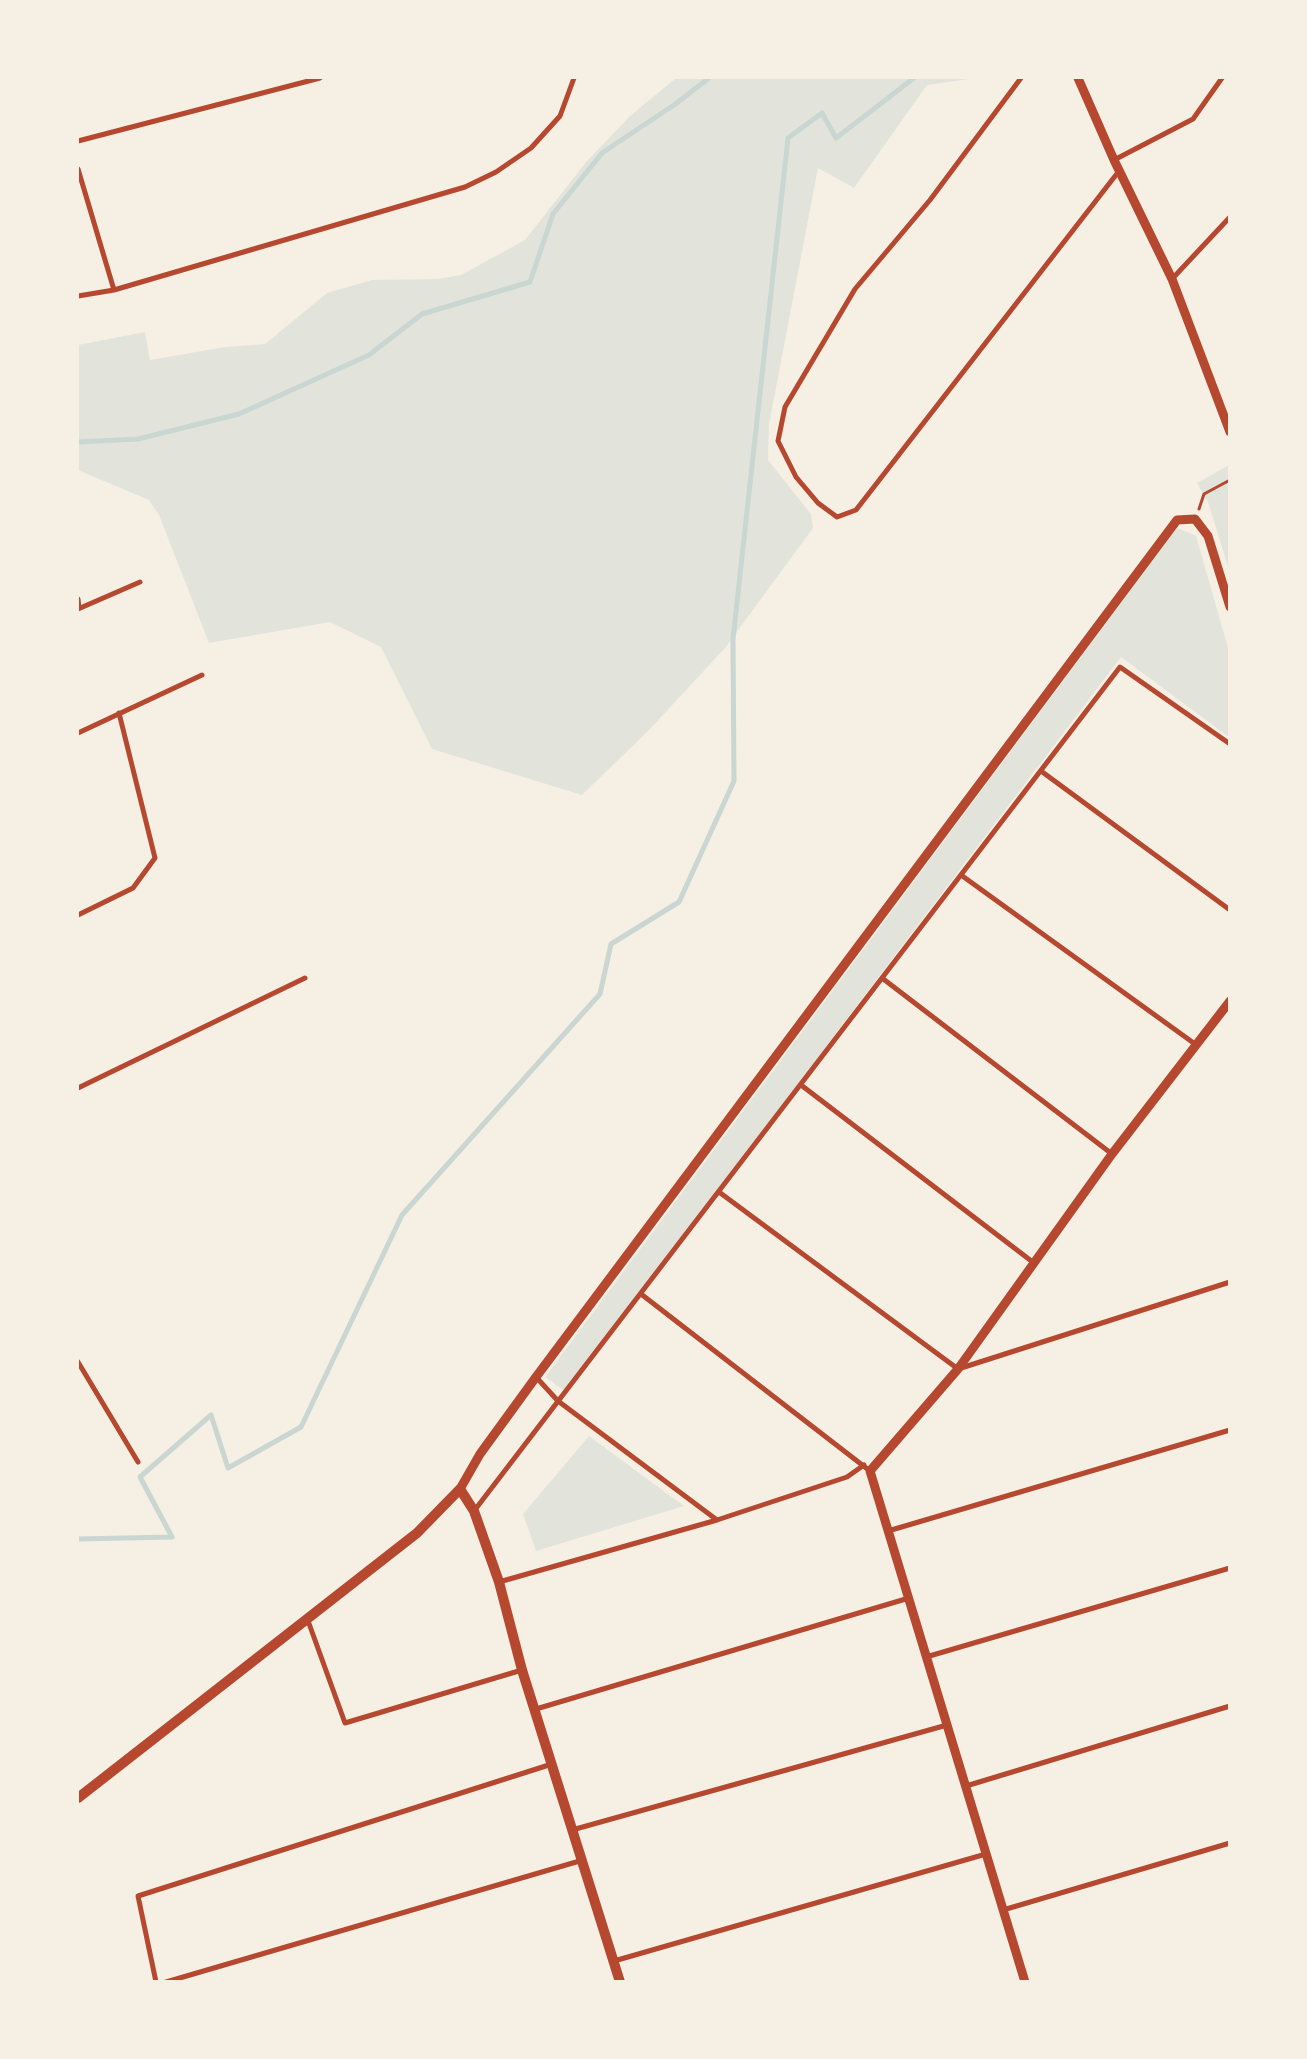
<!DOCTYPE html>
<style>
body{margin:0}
#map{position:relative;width:1307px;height:2059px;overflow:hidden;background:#f6efe4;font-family:"Open Sans",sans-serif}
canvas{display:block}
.frame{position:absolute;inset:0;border:79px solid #f6efe4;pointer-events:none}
</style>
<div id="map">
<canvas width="1307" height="2059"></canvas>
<div class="frame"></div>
</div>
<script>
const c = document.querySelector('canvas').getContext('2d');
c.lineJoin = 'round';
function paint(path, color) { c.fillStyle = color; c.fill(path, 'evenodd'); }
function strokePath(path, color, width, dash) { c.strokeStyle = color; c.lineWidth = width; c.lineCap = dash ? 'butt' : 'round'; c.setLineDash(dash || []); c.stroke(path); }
paint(new Path2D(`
 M676 78H976L927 85 854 188 818 168 769 424 768 460 811 514 813 528 725 648 649 730 582 795 432 749 381 647 330 622 209 643 159 515 149 500 78 470V345L145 332 150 360 225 347 265 344 327 293 372 280 438 279 461 275 525 240 587 161 630 116Z
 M1229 465 1230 468 1229 570 1208 502 1197 483Z
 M1177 528 1196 536 1229 651V737L1121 657 565 1391 545 1377Z
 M589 1436 684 1506 536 1551 523 1514Z`), '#e2e4dc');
strokePath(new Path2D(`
 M78 442 138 439 239 414 369 355 422 314 530 282 553 214 602 153 674 105 709 78
 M78 1539 172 1537 140 1477 211 1415 228 1468 301 1427 402 1215 600 994 611 944 679 902 734 781 733 639 788 138 822 113 836 138 914 78`), '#c9d6d2', 5);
strokePath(new Path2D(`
 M1199 509 1204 494 1230 480`), '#b5482f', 3);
strokePath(new Path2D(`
 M1021 78 930 200 855 289 785 407 778 441 796 477 818 503 837 517 856 510 1119 171
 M78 141 320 78
 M1114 160 1193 119 1222 78
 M78 169 114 290
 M1172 279 1230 217
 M78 296 114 290 465 187 496 172 531 148 560 116 574 78
 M78 599 79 608
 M78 609 140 582
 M78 733 202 675
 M1041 771 1230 910
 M961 875 1195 1044
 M78 915 133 888 155 858 119 713
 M882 978 1112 1154
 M801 1085 1034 1263
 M78 1088 305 978
 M719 1192 958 1369 1230 1282
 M641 1294 870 1471
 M78 1362 138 1462
 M536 1377 558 1401 717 1520
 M474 1511 1120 667 1230 744
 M888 1531 1230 1430
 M499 1582 717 1520 847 1477 864 1465
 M307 1618 345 1723 522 1670
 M926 1657 1230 1568
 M536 1709 909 1598
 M966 1786 1230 1706
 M572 1830 947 1725
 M1003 1910 1230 1843
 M614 1961 986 1854
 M156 1982 138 1896 552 1764
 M166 1982 583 1860`), '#b5482f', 5);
strokePath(new Path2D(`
 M1078 78 1114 160 1172 279 1230 432
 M460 1489 480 1454 536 1377 1177 520 1195 519 1208 536 1230 607
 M1025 1982 870 1471 958 1369 1112 1154 1230 1001`), '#b5482f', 9);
strokePath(new Path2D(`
 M78 1798 417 1533 460 1489 474 1511 499 1582 522 1670 620 1982`), '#b5482f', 10);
</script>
